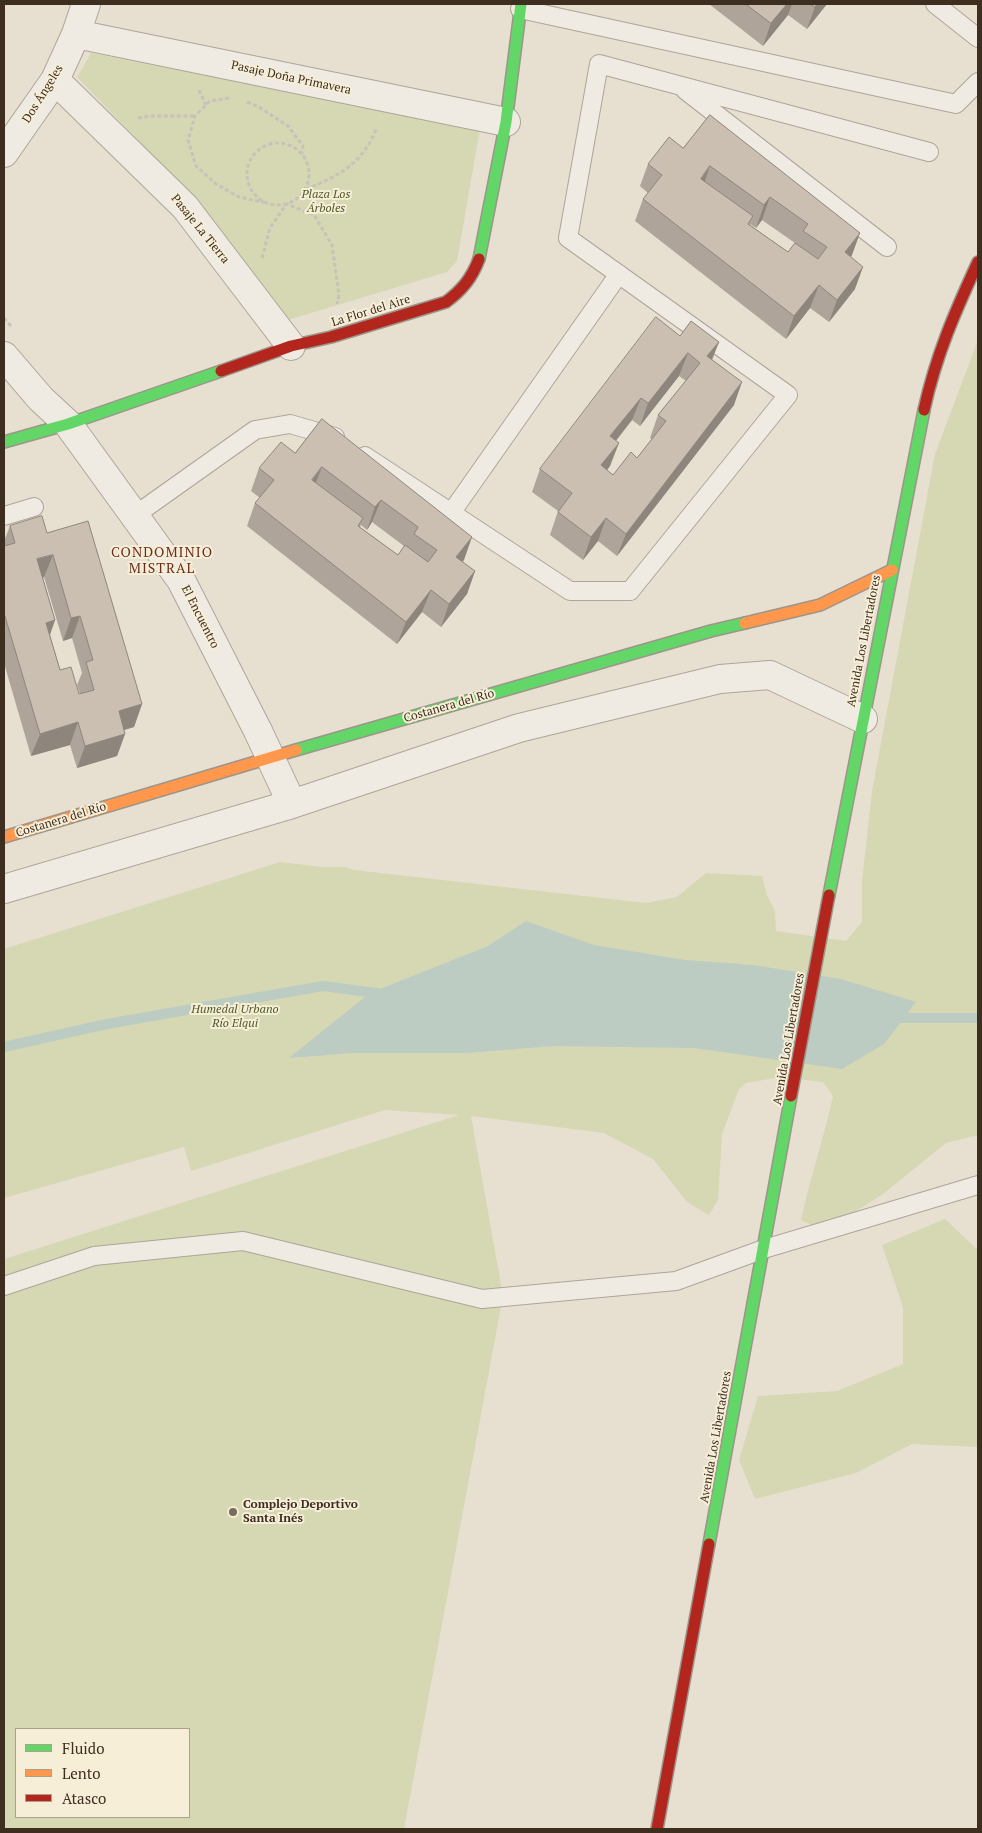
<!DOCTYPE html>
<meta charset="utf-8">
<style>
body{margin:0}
#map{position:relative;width:982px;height:1833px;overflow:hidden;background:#e7e0d1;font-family:"PT Serif",serif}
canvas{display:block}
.frame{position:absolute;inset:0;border:5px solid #3d2e20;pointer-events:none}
.legend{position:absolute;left:15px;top:1728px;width:175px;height:90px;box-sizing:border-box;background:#f7eed8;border:1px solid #ada18e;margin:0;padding:6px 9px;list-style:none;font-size:15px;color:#3d2e20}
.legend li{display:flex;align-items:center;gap:10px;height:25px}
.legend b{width:25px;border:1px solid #ada18e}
</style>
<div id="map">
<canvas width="982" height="1833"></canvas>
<div class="frame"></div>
<ul class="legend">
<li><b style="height:6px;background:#63d668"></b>Fluido</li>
<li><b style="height:6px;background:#ff974d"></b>Lento</li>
<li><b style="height:6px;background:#b3261e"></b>Atasco</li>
</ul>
</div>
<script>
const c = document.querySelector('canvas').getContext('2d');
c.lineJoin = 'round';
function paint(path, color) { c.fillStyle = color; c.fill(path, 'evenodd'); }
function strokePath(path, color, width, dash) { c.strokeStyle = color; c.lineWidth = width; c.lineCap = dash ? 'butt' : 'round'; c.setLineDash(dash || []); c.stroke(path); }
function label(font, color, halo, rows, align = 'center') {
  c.font = font + ' "PT Serif",serif'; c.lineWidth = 4; c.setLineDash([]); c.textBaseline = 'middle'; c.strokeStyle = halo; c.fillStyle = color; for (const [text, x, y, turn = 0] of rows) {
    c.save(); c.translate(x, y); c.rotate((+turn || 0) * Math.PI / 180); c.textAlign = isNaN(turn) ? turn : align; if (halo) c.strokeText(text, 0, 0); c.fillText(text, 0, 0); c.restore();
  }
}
paint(new Path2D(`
 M91 53 480 129 457 261 447 272 288 320 193 197 77 77Z
 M978 340V1135L946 1143 883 1194 824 1231 801 1220C810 1178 824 1138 833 1096L823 1082 781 1077 746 1083 739 1089 722 1134 718 1200 709 1215 687 1202 653 1159 604 1133 471 1116 503 1296 404 1829H4V1259L459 1115 385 1110 191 1171 184 1147 4 1198V949L280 862 323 867H346L354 870 646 903 677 897 706 873 762 876 767 895 775 911 776 931 846 941 862 922V880L872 791 935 454ZM16 1729H189V1817H16Z
 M945 1219 978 1250V1447L912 1444 856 1473 755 1499 739 1460 758 1396 837 1391 903 1364V1307L882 1245Z`), '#d6d7b3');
paint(new Path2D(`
 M526 921 594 945 685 960 753 965 841 979 916 1002 884 1044 842 1069 694 1048 554 1046 466 1053H353L289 1058 370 993 488 946Z`), '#bcccc2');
strokePath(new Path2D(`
 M892 1018H978
 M4 1047 107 1024 323 986 383 994`), '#bcccc2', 10);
const lane = new Path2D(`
 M935 4 978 38
 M520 9 956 104 978 82
 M685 90 887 247
 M365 456 570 591H630L788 395 568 238 599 64 929 152
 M451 513 619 274
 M4 516 34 507
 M134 516 255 430 290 424 335 437
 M4 1286 94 1256 243 1241 482 1299 676 1281 764 1249 978 1185`);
const street = new Path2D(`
 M76 34 506 122
 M55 80 185 207 291 346
 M4 153 55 80 76 34 86 4
 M4 356 41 399 68 424 181 580 258 731 292 804
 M4 889 292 804 519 728 720 679 770 675 863 719`);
const fast = new Path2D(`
 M479 259 506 122 521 4
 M4 442 68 424 221 371
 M296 750 711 631 745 623
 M829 895 924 410
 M709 1544 791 1096`);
const slow = new Path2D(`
 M745 623 820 605 892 570
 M4 837 296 750`);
const jam = new Path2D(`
 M221 371 291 346 331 337 446 302C462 290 472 278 479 259
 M924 410C936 355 955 312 978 262
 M791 1096 829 895
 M657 1829 709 1544`);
strokePath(lane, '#ada599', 20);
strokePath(street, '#ada599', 30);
strokePath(fast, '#9c958a', 14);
strokePath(slow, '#9c958a', 14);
strokePath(jam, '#9c958a', 14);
strokePath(new Path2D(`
 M199 90 206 105
 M229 98 210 101 195 116 188 140 196 166 216 184 239 197 267 203
 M247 102 259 107 288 126 303 146 302 154
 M138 118 149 116H195
 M247 174a31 31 0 1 1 62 0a31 31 0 1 1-62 0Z
 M306 189C340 176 364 162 377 127
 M262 258 270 228 286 204 314 215 332 245 339 295 337 304
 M4 318 11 326`), '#c8c2b9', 3, [4, 2.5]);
strokePath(lane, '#efebe3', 18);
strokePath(street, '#efebe3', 28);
strokePath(fast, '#63d668', 11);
strokePath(slow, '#ff974d', 11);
strokePath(jam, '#b3261e', 11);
paint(new Path2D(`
 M709 4H827L807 29 788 15 763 46Z
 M710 115 852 255 851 257 855 289 829 322 810 308 786 339 635 221 643 199 648 193 640 186 648 164 683 148ZM762 220 795 243 788 252 750 225V224L756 228Z
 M680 336 719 342 712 360 734 405 617 556 598 541 583 560 550 535 558 511 532 492 540 469ZM679 376 686 381 658 415 650 438 652 439 637 458 613 475 607 470 610 466 616 441 632 420 640 426Z
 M322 419 464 560 462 562 475 571 467 594 441 627 422 612 397 644 247 526 255 503 260 498 251 491 259 468 295 453ZM372 522 404 546 398 555 360 527 361 525 367 530Z
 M10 526 47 533 142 704 134 727 124 730 125 734 117 756 77 768 70 745 31 756 4 663V541ZM44 577 63 641 72 638 82 673 77 685 80 694H79L60 670 50 635 55 620 43 578Z`), '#afa499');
paint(new Path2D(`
 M787 4H792L788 15 763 46 771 23Z
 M817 4H827L807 29 815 7Z
 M710 166 702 189 701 179Z
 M770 197 762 220 756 228 764 205Z
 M860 233 852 255 836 275 845 252Z
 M863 267 855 289 829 322 837 300Z
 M819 285 810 308 786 339 794 316Z
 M719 342 710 364 707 356Z
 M688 353 679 376 640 426 648 403Z
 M742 382 734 405 617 556 626 534Z
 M641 398 632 420 601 459 610 436Z
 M619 443 610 466 593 488 601 465Z
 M322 467 313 490 312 480Z
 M381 500 372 522 367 530 375 507Z
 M606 518 598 541 583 560 591 537Z
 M472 537 464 560 448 579 456 557Z
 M53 555 44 577 29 582 37 559Z
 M475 571 467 594 441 627 449 604Z
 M431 590 422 612 397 644 406 622Z
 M80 616 72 638 63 641 71 618Z
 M55 620 47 643 46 623Z
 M142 704 134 727 110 734 119 711Z
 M78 722 70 745 31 756 40 734Z
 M125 734 117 756 77 768 85 746Z`), '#8e867d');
const building = new Path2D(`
 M746 4H787L771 23Z
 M811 4H817L815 7Z
 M710 115 860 233 845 252 863 267 837 300 819 285 794 316 643 199 662 175 648 164 669 137 683 148ZM710 166 764 205 770 197 808 224 803 231 827 247 818 259 795 243 788 252 748 224 753 216 701 179Z
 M656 317 680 336 691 321 719 342 707 356 742 382 626 534 606 518 591 537 558 512 572 493 540 469ZM688 353 700 363 658 415 666 421 637 458 631 452 613 475 601 465 619 443 610 436 641 398 648 403Z
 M322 419 472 537 456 557 475 571 449 604 431 590 406 622 255 503 274 480 259 468 281 442 295 453ZM322 467 375 507 381 500 418 527 414 534 437 550 428 562 405 545 398 555 358 526 363 518 312 480Z
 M42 516 47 533 88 521 142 704 119 711 125 734 85 746 78 722 40 734 4 613V546L15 543 10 526ZM53 555 71 618 80 616 93 660 86 662 94 690 79 694 71 667 60 670 46 623 55 620 37 559Z`);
paint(building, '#cbbfb2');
strokePath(building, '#8e867d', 1);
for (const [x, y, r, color] of [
 [233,1512,5,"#786c5e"]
]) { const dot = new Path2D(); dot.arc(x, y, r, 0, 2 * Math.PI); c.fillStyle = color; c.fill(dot); strokePath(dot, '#f7eed8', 2); }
label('12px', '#3d2e20', '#f7eed8', [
 ["Pasaje Doña Primavera",291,78,12],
 ["Dos Ángeles",43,94,-58],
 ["Pasaje La Tierra",200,229,51],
 ["La Flor del Aire",371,311,-17],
 ["El Encuentro",200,617,63],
 ["Avenida Los Libertadores",864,641,-79],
 ["Costanera del Río",449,706,-16],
 ["Costanera del Río",61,820,-17],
 ["Avenida Los Libertadores",789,1039,-80],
 ["Avenida Los Libertadores",716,1437,-80]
]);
label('italic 12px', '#4d5a26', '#f7eed8', [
 ["Plaza Los",326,195],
 ["Árboles",326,209],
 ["Humedal Urbano",235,1010],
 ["Río Elqui",235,1024]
]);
label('bold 12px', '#3d2e20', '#f7eed8', [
 ["Complejo Deportivo",243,1505],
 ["Santa Inés",243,1519]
], 'left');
c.letterSpacing = '1px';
label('14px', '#6b2e1e', '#f7eed8', [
 ["CONDOMINIO",162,553],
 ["MISTRAL",162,569]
]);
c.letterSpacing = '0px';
</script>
